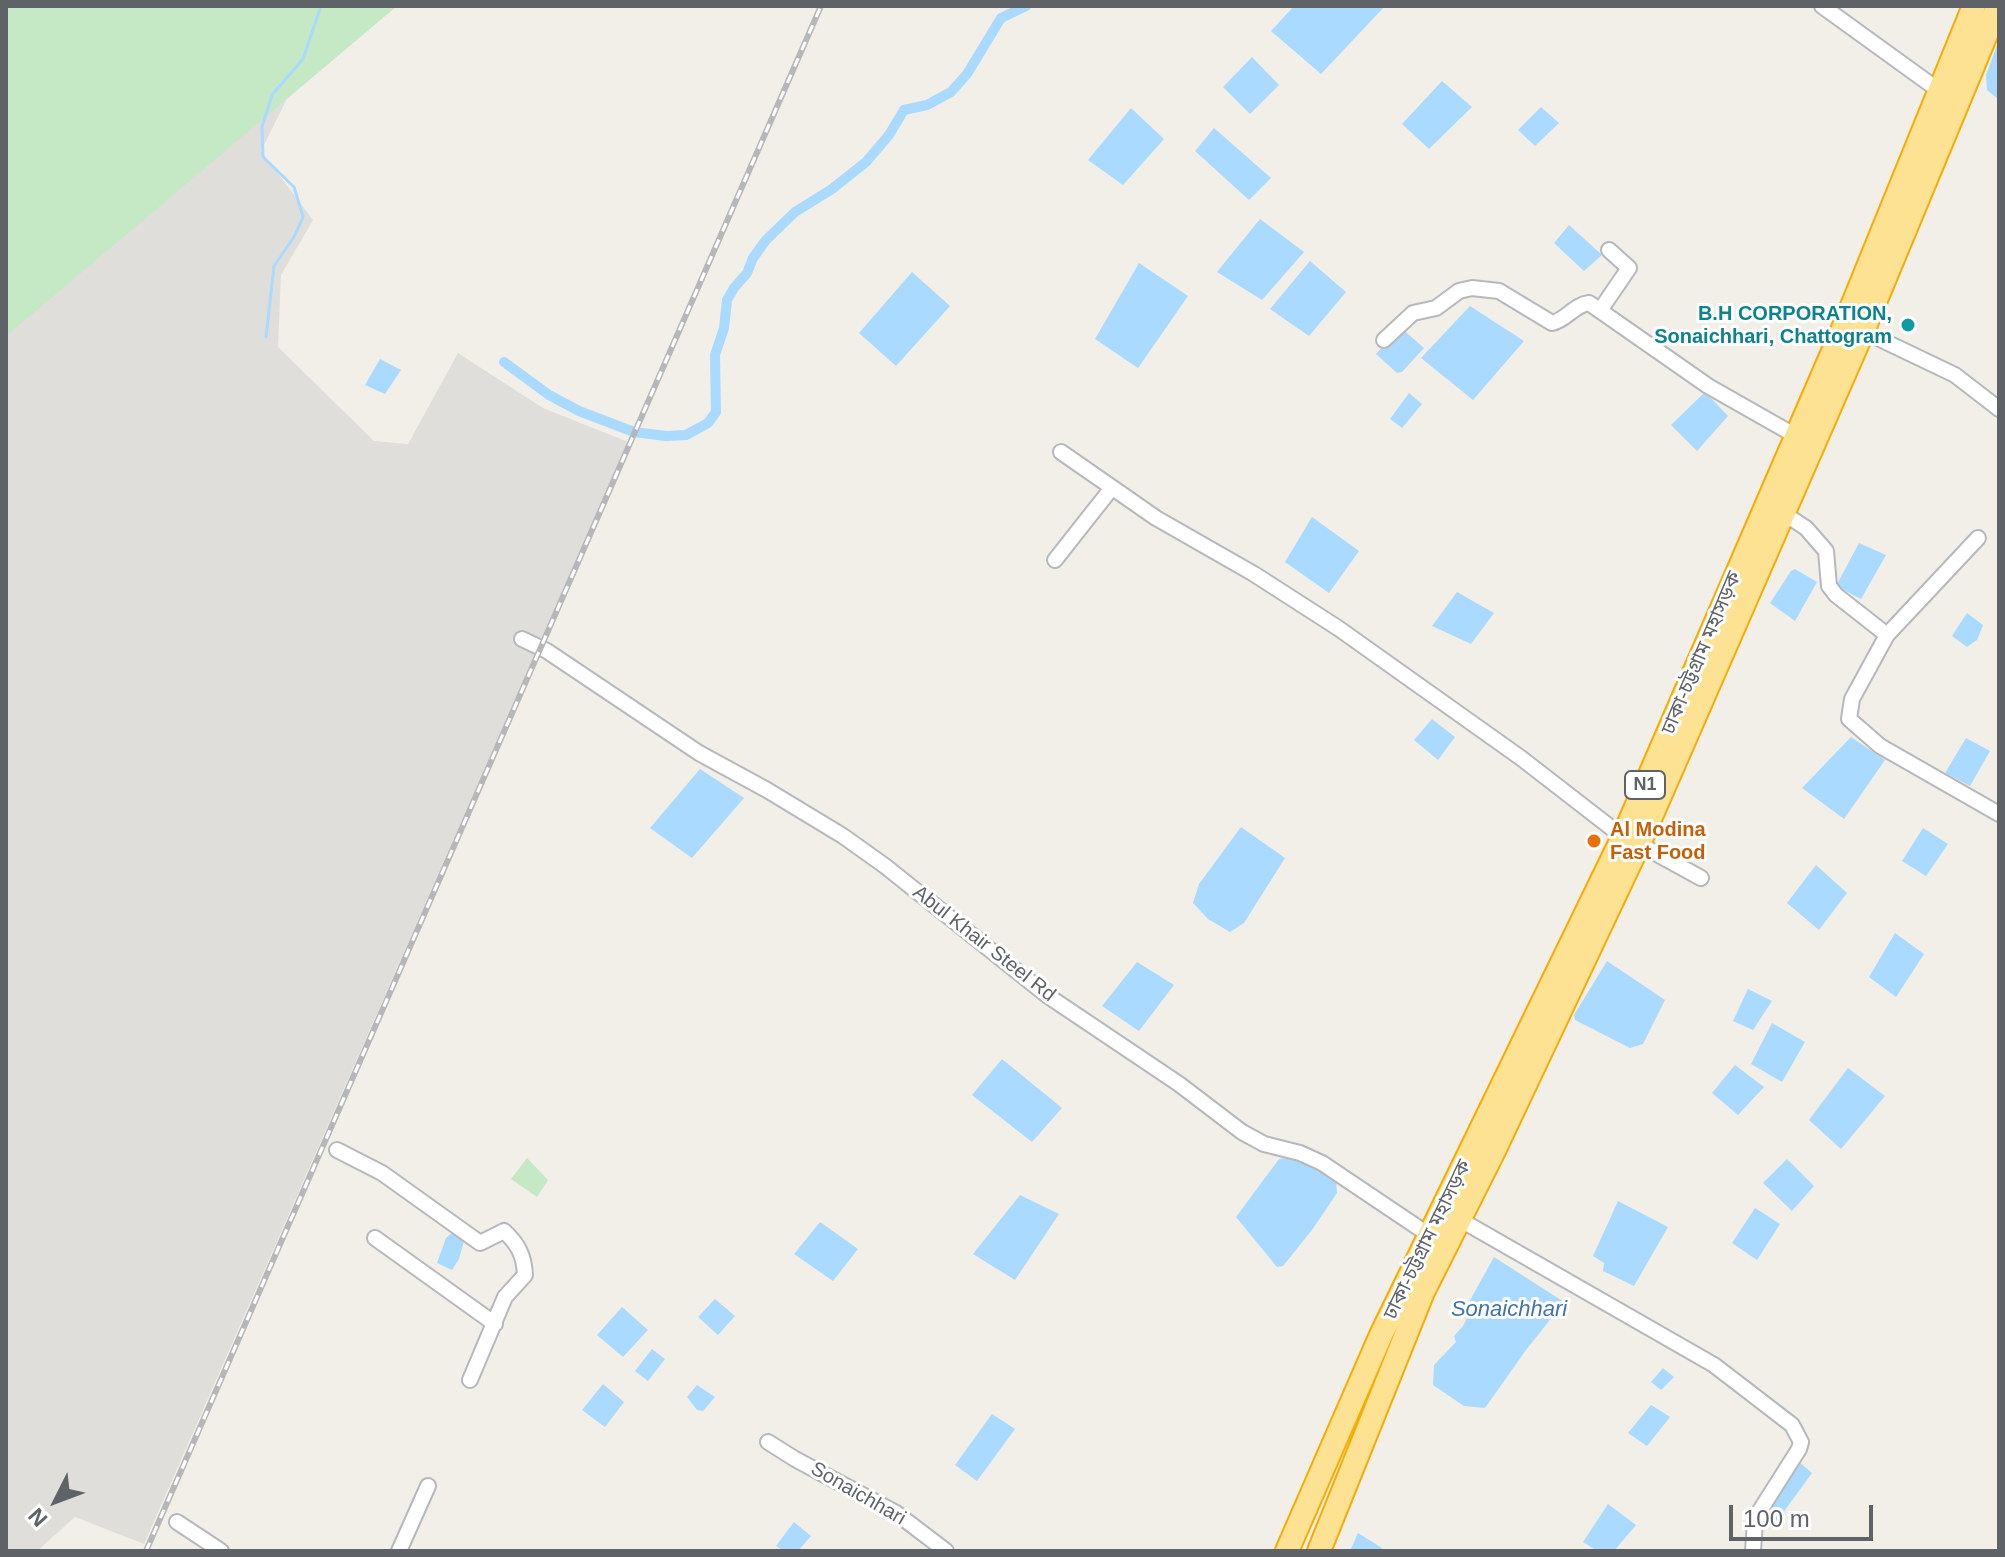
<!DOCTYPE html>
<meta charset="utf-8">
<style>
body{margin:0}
#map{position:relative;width:2005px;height:1557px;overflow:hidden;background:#f1efe8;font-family:Helvetica,sans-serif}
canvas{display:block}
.frame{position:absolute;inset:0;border:8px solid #5f6368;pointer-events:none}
.north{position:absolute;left:16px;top:1461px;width:80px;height:80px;-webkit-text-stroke:6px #fff;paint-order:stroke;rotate:228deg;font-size:22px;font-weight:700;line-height:32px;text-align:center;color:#5f6368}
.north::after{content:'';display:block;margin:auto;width:28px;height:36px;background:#5f6368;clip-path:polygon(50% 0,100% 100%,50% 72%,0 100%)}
.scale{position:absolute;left:1729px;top:1505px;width:144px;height:36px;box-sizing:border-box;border:4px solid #5f6368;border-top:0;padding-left:10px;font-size:24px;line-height:28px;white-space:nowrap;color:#5f6368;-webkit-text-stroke:6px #fff;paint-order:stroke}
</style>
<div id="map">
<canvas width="2005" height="1557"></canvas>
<div class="frame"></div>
<div class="north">N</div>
<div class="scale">100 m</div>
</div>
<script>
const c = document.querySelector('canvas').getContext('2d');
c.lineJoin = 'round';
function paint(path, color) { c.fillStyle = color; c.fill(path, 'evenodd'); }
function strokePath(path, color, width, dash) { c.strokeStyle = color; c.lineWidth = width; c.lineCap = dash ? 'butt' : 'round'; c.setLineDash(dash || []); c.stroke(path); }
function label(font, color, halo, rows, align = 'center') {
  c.font = font + ' Helvetica,"Noto Sans Bengali",sans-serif'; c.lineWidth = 6; c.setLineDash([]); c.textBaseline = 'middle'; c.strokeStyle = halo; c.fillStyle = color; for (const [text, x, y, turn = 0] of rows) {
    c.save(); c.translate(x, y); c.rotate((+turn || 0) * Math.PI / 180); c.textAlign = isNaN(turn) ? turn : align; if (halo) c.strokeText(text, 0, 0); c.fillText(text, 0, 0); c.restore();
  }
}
paint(new Path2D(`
 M6 6H333L261 151 313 220 281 275 278 347 374 441 408 444 458 353 543 408 628 442 144 1544 75 1517 37 1551H6Z`), '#e0deda');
paint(new Path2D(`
 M6 6H397L6 336Z
 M527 1158 548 1180 537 1197 511 1179Z`), '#c5e8c5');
paint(new Path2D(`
 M1294 6H1385L1321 74 1271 31Z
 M1999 40V100L1987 90 1986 75Z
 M1252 57 1279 85 1250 114 1223 87Z
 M1442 81 1472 107 1429 149 1402 124Z
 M1541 107 1559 123 1535 146 1518 130Z
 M1131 108 1164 139 1123 185 1088 160Z
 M1214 128 1271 178 1249 200 1195 151Z
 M1260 219 1304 252 1262 300 1217 272Z
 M1569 225 1602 255 1584 271 1554 243Z
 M1310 261 1346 292 1309 336 1270 309Z
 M1139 263 1188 296 1138 368 1095 339Z
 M912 272 950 306 896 366 859 333Z
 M1470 306 1524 341 1473 400 1421 358Z
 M1400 327 1424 348 1402 372 1397 373 1376 354Z
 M380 359 401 370 385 394 365 385Z
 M1705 392 1728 416 1697 451 1671 425Z
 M1409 393 1422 404 1402 428 1390 419Z
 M1312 517 1359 551 1329 593 1285 562Z
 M1859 543 1886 555 1861 599 1836 586Z
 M1795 569 1817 582 1795 621 1770 603 1791 571Z
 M1457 592 1494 613 1471 644 1432 626Z
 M1967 613 1983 625 1977 640 1967 647 1952 636Z
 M1432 719 1455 737 1438 760 1414 740Z
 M1851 737 1885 760 1844 819 1802 788Z
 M1966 738 1990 751 1970 786 1945 773Z
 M700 769 744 798 692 858 650 828Z
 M1241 827 1285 858 1244 923 1230 932 1208 919 1193 903 1199 884Z
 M1923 828 1948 844 1926 876 1902 861Z
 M1816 865 1847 893 1819 930 1787 903Z
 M1895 933 1924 954 1896 997 1869 977Z
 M1607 961 1665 1000 1643 1044 1630 1048 1575 1020 1574 1015Z
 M1137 962 1174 985 1139 1031 1102 1006Z
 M1748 989 1772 1001 1753 1030 1733 1021Z
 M1772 1023 1805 1042 1782 1082 1751 1064Z
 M1002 1059 1062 1108 1032 1142 972 1095Z
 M1735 1065 1764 1087 1738 1115 1712 1093Z
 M1848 1068 1885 1096 1841 1149 1809 1120Z
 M1297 1157 1336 1181 1337 1193 1312 1230 1283 1266 1277 1267 1236 1217 1279 1159Z
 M1787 1159 1814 1186 1792 1211 1763 1183Z
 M1020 1195 1059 1214 1015 1280 973 1254Z
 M1618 1201 1668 1227 1634 1286 1603 1271 1604 1263 1593 1256Z
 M1755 1208 1780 1224 1757 1260 1732 1243Z
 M820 1222 858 1249 833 1281 794 1254Z
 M452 1233 459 1235 464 1241 459 1259 452 1270 437 1263 446 1238Z
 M1494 1257 1564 1302 1526 1350 1485 1408 1464 1406 1433 1385 1434 1365 1456 1342 1454 1336 1463 1326 1472 1308 1469 1302Z
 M715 1299 735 1316 718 1335 698 1317Z
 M622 1307 648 1330 623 1357 597 1335Z
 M652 1349 665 1359 648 1381 635 1371Z
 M1663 1368 1674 1377 1661 1390 1651 1382Z
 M603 1384 624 1402 605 1427 582 1410Z
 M697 1385 715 1397 703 1411 697 1410 687 1397Z
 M1651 1405 1670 1417 1647 1446 1628 1433Z
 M992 1414 1015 1429 977 1481 955 1465Z
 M1799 1462 1812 1473 1777 1521 1765 1512Z
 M1608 1504 1636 1525 1614 1551H1597L1583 1542Z
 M794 1522 811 1536 798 1551H784L776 1546Z
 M1358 1533 1382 1548 1380 1551H1350Z`), '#aadaff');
strokePath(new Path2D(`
 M266 337 274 266 294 237 303 217 294 187 263 157 262 127 272 95 303 59 321 6`), '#aadaff', 3);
strokePath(new Path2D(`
 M504 362 549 395 579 411 634 432 666 436 686 435 708 423 716 412 715 355 724 328 727 300 734 288 747 273 753 258 766 240 795 212 832 189 866 162 889 135 904 110 927 105 951 92 967 74 1001 18 1026 6`), '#aadaff', 10);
const minor = new Path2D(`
 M1822 6 1941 92
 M1601 309 1629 268 1609 250
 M1863 331 1955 375 1999 409
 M1384 340 1413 313 1436 308 1459 291 1472 288 1499 291 1552 323C1566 320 1574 305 1589 303L1708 386 1796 436
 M1061 452 1156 518 1254 574 1338 628 1521 758 1623 837
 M1783 513 1806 528 1826 551 1829 586 1836 595 1887 635 1852 699 1849 719 1880 746 1999 814
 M1055 560 1111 489
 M1887 635 1978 538
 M522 639 547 651 699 753 767 790 843 836 885 866 1048 996 1179 1084 1242 1132 1264 1144 1300 1153 1322 1163 1435 1239
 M1639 844 1701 878
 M337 1150 382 1173 480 1243 504 1231C518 1244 524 1255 525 1275L505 1297 470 1380
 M1459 1219 1714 1365 1792 1425 1801 1442 1799 1449 1761 1509 1755 1522 1753 1551
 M375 1238 495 1324
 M768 1442 795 1459 896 1513 946 1551
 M177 1522 221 1551
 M399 1551 428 1486`);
const highway = new Path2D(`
 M1287 1551 1381 1335 1623 837 1844 326 1974 6
 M1319 1551 1423 1292 1492 1155 1639 844 1863 331 1998 6`);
strokePath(minor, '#b5b8bc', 18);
strokePath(highway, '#f9ab00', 26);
strokePath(minor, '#fff', 14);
strokePath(highway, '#fde293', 22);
const rail = new Path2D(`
 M146 1551 821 6`);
strokePath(rail, '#b6b7b8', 6);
strokePath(rail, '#fff', 3, [9]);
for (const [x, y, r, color] of [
 [1908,325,8,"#0f9aa8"],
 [1594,841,8,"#e8710a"]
]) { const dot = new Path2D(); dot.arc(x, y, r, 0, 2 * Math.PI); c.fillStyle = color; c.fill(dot); strokePath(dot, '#fff', 3); }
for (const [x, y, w] of [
 [1645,785,40]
]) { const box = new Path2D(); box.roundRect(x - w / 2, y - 14, w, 28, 6); c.fillStyle = '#fff'; c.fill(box); strokePath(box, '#5f6368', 2); }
label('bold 18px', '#5f6368', null, [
 ["N1",1645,785]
]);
label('bold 20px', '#0d838f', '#fff', [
 ["B.H CORPORATION,",1892,314],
 ["Sonaichhari, Chattogram",1892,337]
], 'right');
label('20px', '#5f6368', '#fff', [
 ["ঢাকা-চট্টগ্রাম মহাসড়ক",1702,653,-67],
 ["Abul Khair Steel Rd",984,944,38],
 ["ঢাকা-চট্টগ্রাম মহাসড়ক",1428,1240,-64],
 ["Sonaichhari",858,1494,30]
]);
label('bold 20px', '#c56008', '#fff', [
 ["Al Modina",1610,830],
 ["Fast Food",1610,853]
], 'left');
label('italic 22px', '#4174aa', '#fff', [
 ["Sonaichhari",1509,1310]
]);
</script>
